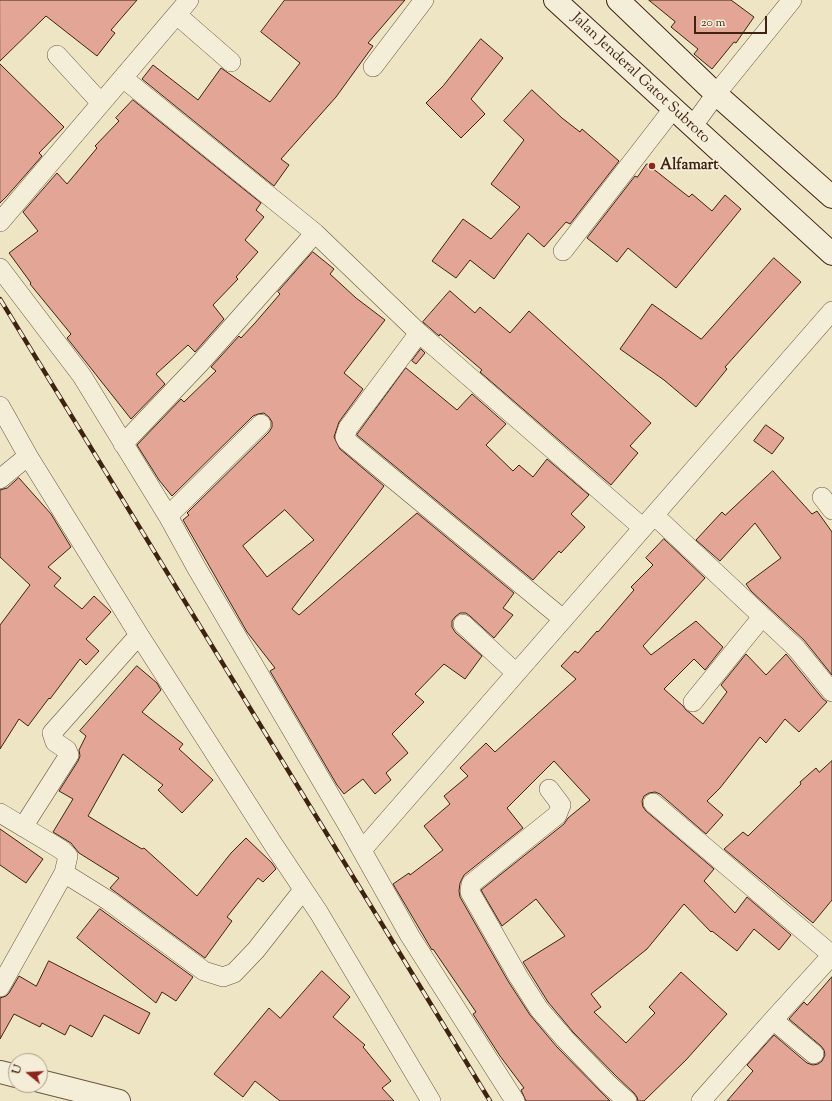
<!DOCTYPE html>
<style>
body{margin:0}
#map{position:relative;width:832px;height:1101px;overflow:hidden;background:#eee5c4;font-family:"Sorts Mill Goudy",serif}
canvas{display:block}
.north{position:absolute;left:8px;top:1053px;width:40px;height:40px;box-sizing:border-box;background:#f4eed9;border:1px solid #ab9d89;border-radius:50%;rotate:288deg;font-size:11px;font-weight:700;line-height:16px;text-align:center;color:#3e2311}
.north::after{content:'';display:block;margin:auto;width:14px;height:18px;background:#8f2418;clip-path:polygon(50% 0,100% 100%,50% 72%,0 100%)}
.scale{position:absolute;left:694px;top:16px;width:73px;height:18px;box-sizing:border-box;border:2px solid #3e2311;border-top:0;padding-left:5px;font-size:12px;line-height:14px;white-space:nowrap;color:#3e2311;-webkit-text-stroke:3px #f4eed9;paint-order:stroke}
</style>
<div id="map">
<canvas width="832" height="1101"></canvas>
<div class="north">U</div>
<div class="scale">20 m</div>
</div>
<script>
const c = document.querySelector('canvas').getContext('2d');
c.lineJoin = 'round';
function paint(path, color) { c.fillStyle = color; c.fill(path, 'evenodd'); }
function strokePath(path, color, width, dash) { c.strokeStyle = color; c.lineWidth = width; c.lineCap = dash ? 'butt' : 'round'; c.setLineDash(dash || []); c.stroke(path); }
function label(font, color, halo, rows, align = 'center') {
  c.font = font + ' "Sorts Mill Goudy",serif'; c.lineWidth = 3.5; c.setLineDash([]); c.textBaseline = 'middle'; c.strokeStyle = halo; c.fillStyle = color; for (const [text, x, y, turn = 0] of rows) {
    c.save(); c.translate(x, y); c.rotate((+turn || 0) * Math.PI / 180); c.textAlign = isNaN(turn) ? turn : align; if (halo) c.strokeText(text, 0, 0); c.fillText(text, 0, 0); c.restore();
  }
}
const building = new Path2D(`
 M0 0H137L111 30 115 33 97 56 46 16 0 61Z
 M285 0H405L368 43 373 46 336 97 281 159 289 165 274 186 142 79 153 65 198 100 221 68 270 102 300 63 261 32Z
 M649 0H731L754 17 736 43 734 42 712 69 694 54 698 49 671 27 675 22Z
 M481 39 503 58 471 99 485 114 461 138 426 103 443 86Z
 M0 64 64 127 39 153 42 156 7 196 0 203Z
 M532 90 562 118 580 132 582 129 619 161 570 224 566 222 544 247 528 233 494 279 470 260 456 278 432 261 463 219 491 239 520 207 491 184 524 140 504 121Z
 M133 100 261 203 256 210 264 217 245 240 258 252 236 277 238 279 213 305 224 319 195 352 188 345 156 374 165 384 131 419 67 338 71 334 30 284 31 283 9 253 38 231 23 212 57 173 67 184 97 148 95 146 119 121 116 118Z
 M647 164 689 197 692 194 712 211 725 195 741 209 676 288 628 248 617 262 587 238 635 176 637 177Z
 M313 252 334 269 330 274 356 298 385 320 344 373 363 389 339 422 334 437 340 449 384 486 292 609 299 615 417 513 514 593 503 608 513 615 494 638 470 616 466 613H460L455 617 452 621V627L455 632 482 656 465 679 444 664 415 694 424 702 392 734 408 753 386 773 391 780 375 794 363 779 344 794 337 785 270 671 275 668 247 632 183 520 189 515 187 513 269 432 272 427V422L269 417 264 413 258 414 253 416 172 496 159 480 137 445 181 399 184 402 216 371 211 367 239 336 241 338 255 323 280 294 278 292ZM285 510 314 540 267 577 243 546Z
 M774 258 801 282 725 367 727 369 696 407 664 380 620 349 652 304 701 339Z
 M450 291 475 313 480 307 510 333 529 311 651 423 630 446 638 453 611 485 480 372 482 370 440 334 439 336 423 322Z
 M421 349 425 353 416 364 412 361Z
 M406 368 457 410 472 394 506 424 486 445 513 471 519 465 533 477 547 459 589 495 571 514 585 527 561 553 559 551 533 580 357 435Z
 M766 425 784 438 772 454 754 441Z
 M773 471 812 514 817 511 832 532V675L804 640 751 591 746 584 781 558 755 523 720 561 696 540 722 512 725 515Z
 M19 478 51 514 71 547 48 567 61 578 54 586 82 609 94 596 111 612 86 639 99 651 86 665 80 659 50 699 49 698 28 726 19 719 0 749V625L30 585 0 557V490L7 488Z
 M664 539 705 578 643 646 651 655 696 621 723 647 705 670 694 659 664 689 683 706 686 710 690 713 703 724 727 692 721 685 746 654 766 675 786 654 823 699 827 702 799 732 785 719 766 743 760 737 720 788 707 801 723 815 706 834 660 794 655 792 649 793 644 796 642 801 643 807 646 811 714 869 704 881 735 913 747 897 791 935 779 950 754 929 737 951 712 931 711 932 684 904 647 949 591 994 601 1007 594 1012 626 1043 655 1013 649 1007 681 972 727 1014 686 1060 644 1101H638L637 1097 634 1093 616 1076 573 1032 548 1002 523 962 565 936 536 899 502 926 481 890 564 824 568 818 590 800 554 761 507 808 523 828 464 875 460 883 459 891 460 897 508 981 530 1015 557 1047 610 1101H526L521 1090 524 1088 500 1056 473 1014 476 1012 433 949 432 950 393 884 409 873 410 875 443 850 424 826 450 804 444 796 468 776 460 768 486 743 495 752 576 679 561 666 575 651 578 653 597 631 598 632 634 590 631 587 653 565 646 558Z
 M137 666 157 683 161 690 142 712 183 744 179 749 213 780 182 813 158 790 163 785 123 754 88 816 142 849 144 848 197 896 231 853 246 838 272 863 276 869 263 882 258 878 227 917 232 921 205 958 110 888 119 878 79 853 71 843 53 832 73 799 59 791 78 761 80 756 79 750 86 736 80 731Z
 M832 761V900L813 923 724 849 743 832 748 836 801 784 800 782 816 768 819 772Z
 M0 829 43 859 26 883 0 865Z
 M100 909 193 977 176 1001 162 992 156 1003 77 938Z
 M49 961 150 1013 139 1034 104 1015 92 1037 70 1025 65 1035 42 1023 40 1027 14 1014 0 1039V998L6 996 9 993 19 976 36 986Z
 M322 971 350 997 333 1017 365 1045 363 1047 391 1081 382 1088 394 1101H280L255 1081 243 1097 214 1074 269 1008 280 1018Z
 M832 977V1101H727L753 1071 747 1065 774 1035 807 1063 813 1065 818 1064 822 1061 825 1055 824 1050 821 1046 789 1019 804 1002 807 1005Z`);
paint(building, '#e3a696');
strokePath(building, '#3e2311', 1);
const minor = new Path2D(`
 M177 15 231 62
 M57 55 101 103
 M373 67 424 0
 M123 78 315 233 419 333 643 528
 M692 127 716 94 792 0
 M0 222 189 0
 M563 251 673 109
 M0 268 82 376 168 516 196 567 347 824 410 936 515 1101
 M419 333 348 428 345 437 347 441 563 619
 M0 406 28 456 139 635 273 844 319 913 431 1101
 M123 444 200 363 315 233
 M0 479 28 456
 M822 497 832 510
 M654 515 796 648 832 692
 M168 516 261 424
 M463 624 516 673
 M693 702 762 617
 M549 789 561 805 557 815 471 884 470 892 518 976 539 1009 565 1039 608 1084 627 1101
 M653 803 832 955 773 1020 701 1101
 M0 813 57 847 63 851 68 856 64 873 0 987
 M23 827 69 755 67 750 55 742 52 733 139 635
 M362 850 832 311
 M64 873 109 901 204 971 223 977 234 973 256 950 303 890
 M773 1020 814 1054`);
const tertiary = new Path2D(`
 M0 1072 16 1076
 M40 1081 119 1101`);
const secondary = new Path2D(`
 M555 0 832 254
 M618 0 716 94 832 197`);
strokePath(minor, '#6a543e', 20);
strokePath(tertiary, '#6a543e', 24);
strokePath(secondary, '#3e2311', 24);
strokePath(minor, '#f4eed9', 19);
strokePath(tertiary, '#f4eed9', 22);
strokePath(secondary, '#f4eed9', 22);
const rail = new Path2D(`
 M0 299 490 1101`);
strokePath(rail, '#3e2311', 4.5);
strokePath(rail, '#f4eed9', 3, [9]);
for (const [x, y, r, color] of [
 [652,166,4,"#8f2418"]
]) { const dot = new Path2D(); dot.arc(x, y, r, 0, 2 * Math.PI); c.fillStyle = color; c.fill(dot); strokePath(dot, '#f4eed9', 1.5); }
label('15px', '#3e2311', '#f4eed9', [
 ["Jalan Jenderal Gatot Subroto",640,79,43]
]);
label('bold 15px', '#3e2311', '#f4eed9', [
 ["Alfamart",660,166]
], 'left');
</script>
